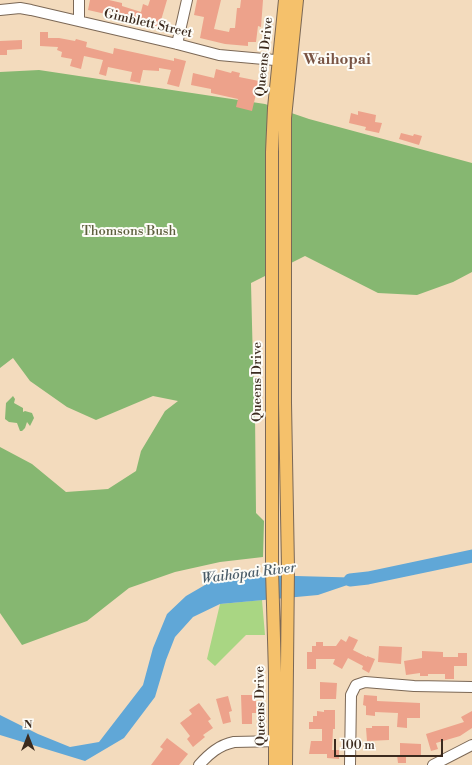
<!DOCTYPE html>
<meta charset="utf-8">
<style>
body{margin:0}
#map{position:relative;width:472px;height:765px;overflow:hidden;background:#f3dbbd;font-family:"Libre Bodoni",serif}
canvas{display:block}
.north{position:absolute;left:8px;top:717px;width:40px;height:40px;-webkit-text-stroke:3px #fdfcf7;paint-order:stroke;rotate:0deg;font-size:11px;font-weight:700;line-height:16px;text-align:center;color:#3b2a1e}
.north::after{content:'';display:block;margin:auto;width:14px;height:18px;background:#3b2a1e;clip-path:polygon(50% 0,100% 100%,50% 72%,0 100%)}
.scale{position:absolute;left:334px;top:739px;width:109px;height:18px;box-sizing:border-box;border:2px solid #3b2a1e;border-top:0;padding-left:5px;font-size:12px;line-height:14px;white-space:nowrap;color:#3b2a1e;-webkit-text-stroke:3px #fdfcf7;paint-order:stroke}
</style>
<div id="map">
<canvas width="472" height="765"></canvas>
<div class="north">N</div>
<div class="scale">100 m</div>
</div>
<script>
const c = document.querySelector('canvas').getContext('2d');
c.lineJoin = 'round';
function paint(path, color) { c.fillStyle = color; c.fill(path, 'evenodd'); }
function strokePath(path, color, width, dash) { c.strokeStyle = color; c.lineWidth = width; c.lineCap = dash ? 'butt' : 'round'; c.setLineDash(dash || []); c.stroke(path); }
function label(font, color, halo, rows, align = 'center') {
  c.font = font + ' "Libre Bodoni",serif'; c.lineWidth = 4; c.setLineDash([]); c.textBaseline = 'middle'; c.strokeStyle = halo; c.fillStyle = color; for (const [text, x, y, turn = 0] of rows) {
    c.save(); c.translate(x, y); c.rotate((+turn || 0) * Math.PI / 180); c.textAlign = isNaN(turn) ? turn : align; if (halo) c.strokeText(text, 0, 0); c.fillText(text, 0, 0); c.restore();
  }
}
paint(new Path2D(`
 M262 600 265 635H246L215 666 207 659 220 604Z`), '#a9d683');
paint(new Path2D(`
 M39 70 265 104 309 119 472 163V272L453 282 417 295 378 293 305 256 251 283 253 365 255 413 256 513 264 521 263 557 220 562 175 572 129 588 87 621 22 645 0 613V447L32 464 66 492 108 489 136 471 141 451 165 411 178 401 153 396 96 420 67 407 30 381 13 358 0 368V72Z
 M13 396 15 399 14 403 23 408V412L25 411 32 413 34 418 30 426 27 422 25 428 22 431H20L17 423 9 422 5 419 6 403Z`), '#86b771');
paint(new Path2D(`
 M224 574 368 578 318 595 220 604 193 617 175 637 166 660 155 697 124 738 85 761 0 735V715L38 734 70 747 99 742 143 685 153 648 167 614 186 596Z`), '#60a7d7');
strokePath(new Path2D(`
 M350 580 368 578 472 556`), '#60a7d7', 13);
paint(new Path2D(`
 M90 0H109L122 3V6L141 12 143 4 148 6 150 0H167L159 27 119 16V17L88 10Z
 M197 0H221L214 29 229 32 230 28H235L237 8H240L241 0H263L261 27 258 26 256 42H248V46L225 44 200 38 204 17 194 15Z
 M40 32H48V38H59L75 41 76 39 87 42 86 47 113 54 114 48 174 61V58L186 61 179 87 167 84 171 70 159 68V71L143 70 140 83 130 81 132 72 108 67 106 76 99 74 103 60 84 56 81 69 70 66 72 59 61 57 62 52 57 50 58 47 40 46Z
 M22 40V49L7 50V55H0V41Z
 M216 69 231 73 232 71 240 73 239 77 259 81 252 111 236 107 238 99 211 93V89L191 85 193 73 214 78Z
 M358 111 376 115 375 122 382 123 379 133 365 130 366 127 349 123 351 113 358 115Z
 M401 133 413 136 414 134 422 136 419 145 399 139Z
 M349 636 358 640 353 650 367 657V656L375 659 369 673 362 669 363 666 348 658 342 669 333 664 335 659H316V669H307V652H312V646H316V642H323V646H336L341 639 346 642Z
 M379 646 402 647 401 664 378 662Z
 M422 651 443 652V657H458V653H467V666H454V679H445V674H428V676H420V673L406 675 404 661 422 658Z
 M320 682 337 683 336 699H320Z
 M241 695H256V713H252V724H242Z
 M364 695 377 696V701L420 703V718H407V728L397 727 398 713 375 712V716L366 715V706L363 705Z
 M228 696 232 711 229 712 231 722 223 724 216 699Z
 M199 703 211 719 208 721 213 728 203 735 205 737 193 747 187 739 190 736 180 723 192 714 189 710Z
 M324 710H335V729H333L332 750H339V759L327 758V754H309L311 741H322V729H309V722H313V716H317V711L324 712Z
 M472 711V728L460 736 436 743 438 749 431 751 426 734 464 722 461 717Z
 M372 726H389V740L367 741 366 728H372Z
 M167 738 188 754 179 765H151L163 749 160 747Z
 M400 743 421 744V756L406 757V763H398L397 755H400Z`), '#eda28b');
const minor = new Path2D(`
 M79 0V21
 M0 10 20 8 31 10 177 44 219 55 286 61
 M177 44 187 0
 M199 765C209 754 219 745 234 742L281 741
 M350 765 351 695 356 685 365 682 414 686 472 687
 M433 765 472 745`);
const major = new Path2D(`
 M275 765V674L272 570V152L274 108 285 0
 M286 765 288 568 285 403V118L297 0`);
strokePath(minor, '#7b6856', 12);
strokePath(major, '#7b6856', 14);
strokePath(minor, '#fff', 10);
strokePath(major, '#f5c16b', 12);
label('13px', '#3b2a1e', '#fdfcf7', [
 ["Gimblett Street",148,24,13],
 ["Queens Drive",265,57,-84],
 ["Queens Drive",258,382,-90],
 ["Queens Drive",261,706,-91]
]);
label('13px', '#5c5e3c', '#fdfcf7', [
 ["Thomsons Bush",129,232]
]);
label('italic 14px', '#4a5c68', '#fdfcf7', [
 ["Waihōpai River",249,574,-7]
]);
label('bold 15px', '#795444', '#fdfcf7', [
 ["Waihopai",337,60]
]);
</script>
